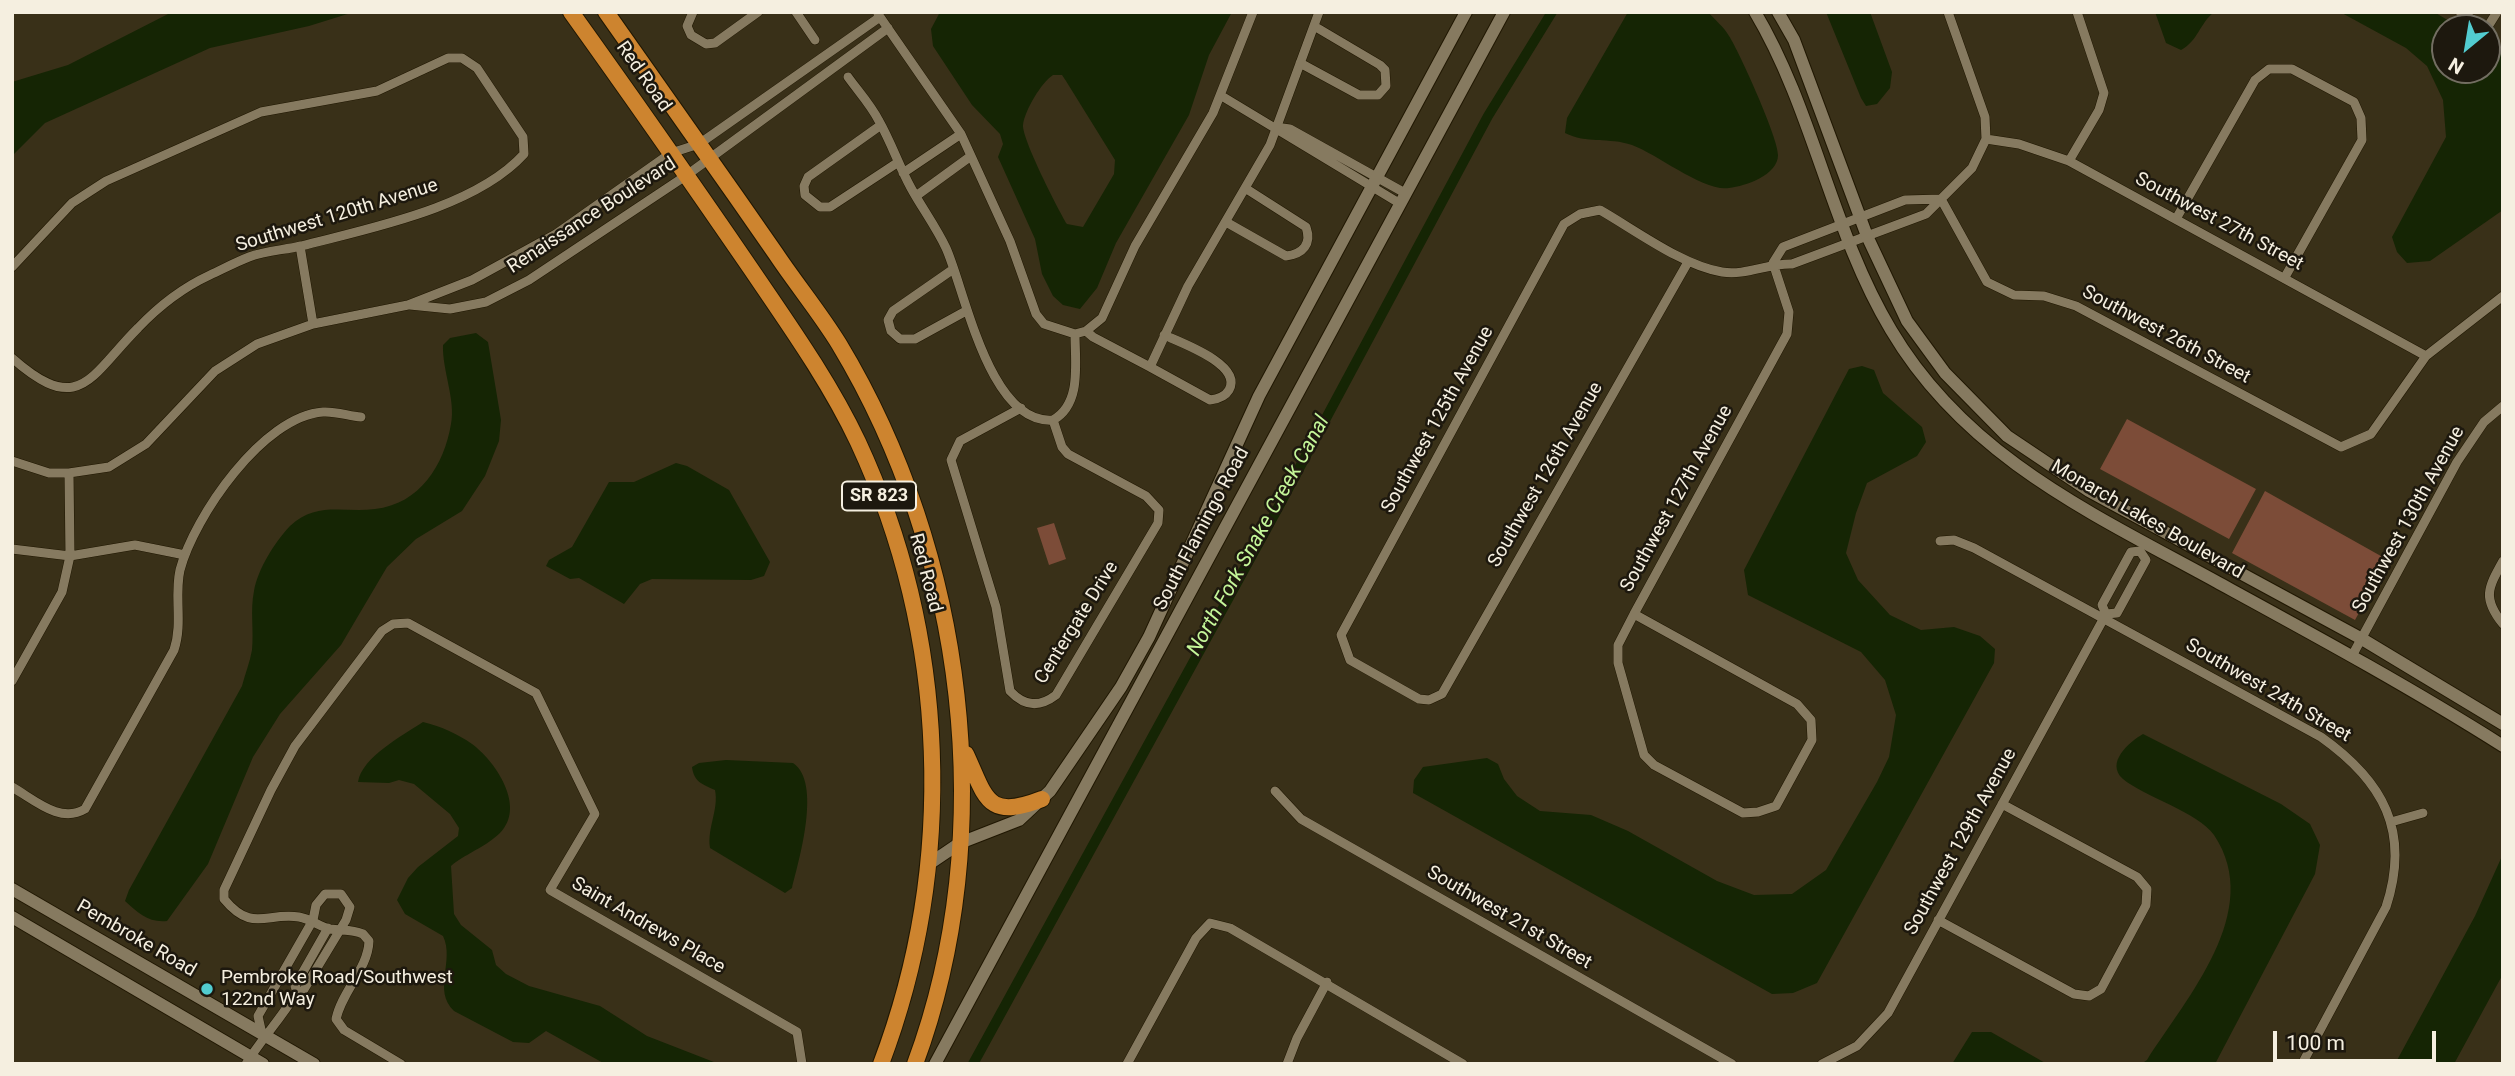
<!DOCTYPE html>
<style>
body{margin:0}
#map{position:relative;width:2515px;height:1076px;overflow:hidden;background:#393018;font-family:Roboto,sans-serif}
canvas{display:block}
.frame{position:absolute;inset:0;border:14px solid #f5efe0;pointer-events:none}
.north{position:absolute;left:2431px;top:14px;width:70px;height:70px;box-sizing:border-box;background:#1d180e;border:2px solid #736e62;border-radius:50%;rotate:210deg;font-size:19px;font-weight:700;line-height:28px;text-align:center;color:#f5efe0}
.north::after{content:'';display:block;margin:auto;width:24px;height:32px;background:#52ccd0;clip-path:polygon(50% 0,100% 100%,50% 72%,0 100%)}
.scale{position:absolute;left:2273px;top:1031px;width:163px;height:32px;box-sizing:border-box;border:4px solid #f5efe0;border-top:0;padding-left:9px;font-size:21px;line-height:24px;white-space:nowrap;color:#f5efe0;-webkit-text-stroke:5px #1d180e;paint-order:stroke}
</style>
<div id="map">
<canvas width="2515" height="1076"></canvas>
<div class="frame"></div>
<div class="north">N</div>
<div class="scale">100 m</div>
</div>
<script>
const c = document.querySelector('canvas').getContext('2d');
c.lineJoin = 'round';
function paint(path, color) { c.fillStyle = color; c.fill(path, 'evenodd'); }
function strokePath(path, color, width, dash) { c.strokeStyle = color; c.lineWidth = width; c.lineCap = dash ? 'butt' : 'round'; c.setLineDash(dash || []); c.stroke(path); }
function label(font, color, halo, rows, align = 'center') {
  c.font = font + ' Roboto,sans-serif'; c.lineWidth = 5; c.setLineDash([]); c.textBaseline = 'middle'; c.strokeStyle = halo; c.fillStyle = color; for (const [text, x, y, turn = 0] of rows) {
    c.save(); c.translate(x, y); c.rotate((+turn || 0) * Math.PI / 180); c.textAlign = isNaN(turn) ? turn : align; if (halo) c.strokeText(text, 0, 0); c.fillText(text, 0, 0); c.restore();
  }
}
paint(new Path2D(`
 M2127 419 2256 489 2229 539 2100 469Z
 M2265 491 2388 560 2355 620 2232 553Z
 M1054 523 1066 559 1049 565 1037 528Z`), '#7c4c38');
paint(new Path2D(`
 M172 12H354L309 26 210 48 45 123 12 156V82L68 65Z
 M940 12H1232L1209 55 1189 115 1116 243 1097 288 1080 309 1063 305 1053 296 1042 274 1035 239 998 157 1003 144 1000 134 972 105 933 46 931 29ZM1053 75H1062L1066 81 1115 160 1114 174 1083 227 1067 224C1058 209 1022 139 1023 125 1025 110 1041 83 1053 75Z
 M1628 12H1708C1715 20 1724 27 1729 36 1739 51 1779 140 1778 155 1778 175 1746 186 1729 188 1704 192 1657 154 1632 145 1609 137 1586 144 1565 133L1567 118Z
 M1826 12H1870L1892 72 1890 88 1877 104 1866 106 1861 98Z
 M2155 12H2214C2200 23 2198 41 2181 50L2166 43Z
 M2340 12H2434L2461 28H2445V70H2487V43L2503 52V210L2430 261 2407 263 2397 252 2392 237 2446 137 2443 100 2427 66 2406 48Z
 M476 333 488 342 501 420 499 441 485 476 462 511 416 539 387 567 341 645 280 714 253 757 208 864 167 921C149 923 138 913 125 901L129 890 242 686C245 674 250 662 252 650 254 630 250 610 254 591 258 569 274 543 290 526 316 501 344 513 375 509 420 504 444 465 451 424 456 400 442 370 443 345L450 338Z
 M1862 366 1874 370 1883 393 1922 427 1926 442 1917 456 1867 483 1856 513 1846 553 1858 580 1890 615 1921 630 1954 627 1980 636 1995 649 1994 663 1817 983 1793 993 1772 994 1422 798 1413 793 1414 780 1423 767 1487 758 1498 764 1504 779 1517 796 1540 811 1591 815 1628 831 1717 881 1754 895 1792 894 1826 870 1877 782 1889 757 1896 715 1885 680 1861 652 1748 595 1744 570 1849 369Z
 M676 463 687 466 729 490 770 562 764 576 751 580 652 579 640 584 624 604 579 578 570 579 546 566 549 560 572 547 609 482H634Z
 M423 722C440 726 458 734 472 744 494 760 523 802 504 828 493 844 466 853 451 866L454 914 461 925 492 950 496 965 506 974 529 986 600 1006 647 1036 719 1064H605L546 1031 529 1043 513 1042 454 1011C432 990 455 961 443 936L405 914 397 900 408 878 418 867 458 836 459 828 450 814 414 784 399 780 389 783 358 782C362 757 402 736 423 722Z
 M2143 734 2281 804 2310 824 2320 845 2315 874 2215 1064H2141L2147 1060C2186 998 2265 911 2214 835 2198 812 2143 796 2123 779 2105 763 2129 742 2143 734Z
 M726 760 793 763C822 782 799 860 792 888L785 893 710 848C707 827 719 810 715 790 702 784 694 782 692 767L699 763Z
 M2503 854V974L2454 1064H2395L2475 916Z
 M1972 1032H1991L2047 1064H1952Z`), '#152504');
strokePath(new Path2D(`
 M973 1064 1279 506 1488 116 1552 12`), '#152504', 10);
const street = new Path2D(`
 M693 12 687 26 691 35 706 44 715 43 758 12
 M796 12 815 40
 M2460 12 2487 28 2497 12
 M878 14 961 134 1010 241 1036 314 1044 324 1075 334 1086 331 1102 318 1135 246 1213 113 1253 12
 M1300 63 1359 95H1378L1386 86 1385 70 1380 65 1314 26
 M848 77C858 91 871 105 879 121 891 142 899 166 911 188 922 208 936 227 946 248 965 290 989 425 1053 420 1082 404 1075 363 1075 334
 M1220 95 1399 203
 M881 125 808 177 804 186 805 195 820 207H830L897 163
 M1275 127 1290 129 1405 193
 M1986 139 2019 144 2069 161 2426 356
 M2069 161 2099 110 2104 93 2077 12
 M903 173 961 134
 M916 196 971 156
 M1941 199 1987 282 2014 295 2044 296 2076 306 2341 447 2371 434 2426 356 2503 296
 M2176 219 2255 80 2269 69H2292L2354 102 2361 118 2362 140 2285 277
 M1226 222 1286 256C1303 254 1312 244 1306 227L1245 188
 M300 246 313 324
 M1688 262 1442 694 1429 700 1419 699 1350 660 1341 635 1564 224 1580 214 1600 210C1635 230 1683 266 1722 272 1746 276 1768 263 1792 264L1926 214 1972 168 1986 139 1985 117 1948 12
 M1773 263 1783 247 1905 200 1941 199
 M12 267 72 203 106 181 261 112 377 91 448 58H462L477 68 523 137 524 154C475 208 370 228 301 246 284 250 265 251 249 257 236 262 223 269 210 275 184 287 158 307 138 328 90 376 80 418 12 358
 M952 270 893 311 888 320 891 331 900 339H915L966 311
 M410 305 450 309 486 302 529 280 687 175 888 28
 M1086 331 1093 337 1150 367 1188 286 1270 145 1319 12
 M1150 367 1210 400C1218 399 1225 397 1229 390 1243 365 1182 343 1164 335
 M1021 408 960 441 951 460 996 607 1010 691C1024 706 1039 708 1056 695L1158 523 1159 510 1146 496 1068 454 1062 447 1053 420
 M12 461 49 473H69L109 467 146 444 215 371 257 344 313 324 408 305 472 280 556 234 671 153 699 144 880 17
 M1940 541 1954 540 1974 548 2321 737C2383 781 2411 831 2386 907L2302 1064
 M12 549 70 556 135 545 185 555
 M2140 551 2146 560 2117 613 2106 614 2102 605 2131 552Z
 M2503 561C2488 588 2482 598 2503 624
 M1634 614 1797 704 1811 720 1812 740 1776 806 1758 812 1743 813 1654 765 1644 755 1618 663V645L1634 614 1787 334 1789 312 1773 263
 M2352 656 2457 462 2484 422 2503 406
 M12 681 62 592 70 556 69 473
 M12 787C35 800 60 824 85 809L174 650C183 623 174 596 180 570 194 517 263 416 323 412 335 411 349 416 361 417
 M1275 791 1301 819 1732 1064
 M2391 822 2423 813
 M1938 920 2074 994 2089 996 2101 989 2146 905 2147 889 2137 877 2002 804
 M262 1034 258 1016 313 920 316 905 325 894H341L350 907 346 920 303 991 297 992
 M246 1064C262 1038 281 1019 297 992L295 986 328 928
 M401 1064 344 1030 336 1019C342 991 368 969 369 941L363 934C351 929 342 931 330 929 320 927 311 919 299 917 266 912 252 933 224 899V890L271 790 295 746 382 631 393 624 408 623 536 693 595 814 550 890 797 1032 802 1064
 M1127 1064 1196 938 1210 923 1230 928 1463 1064
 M1287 1064 1297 1038 1327 982
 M1822 1064 1857 1046 1888 1013 2105 616`);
const secondary = new Path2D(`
 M1755 12C1814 111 1831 230 1891 330 1966 457 2093 514 2217 582 2314 635 2410 687 2503 746
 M1778 12 1794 40 1867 236 1907 321 1945 373 2007 436 2089 491 2362 639 2503 724
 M929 864 960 843 1019 820 1050 791 1121 687 1149 637 1259 396 1466 12
 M12 889 314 1064
 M12 917 263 1064
 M935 1064 1504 12`);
const highway = new Path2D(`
 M571 12C632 97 692 183 751 269 789 325 829 381 858 442 948 636 957 863 881 1064
 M606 12C663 93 720 173 776 254 796 284 820 313 839 344 965 553 1001 832 915 1064
 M966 754C986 797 986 821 1042 799`);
strokePath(street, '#201702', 10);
strokePath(secondary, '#201702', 14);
strokePath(highway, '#201702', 18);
strokePath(street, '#867a60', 9);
strokePath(secondary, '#867a60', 12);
strokePath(highway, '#cd842f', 16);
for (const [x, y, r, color] of [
 [207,989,7,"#52ccd0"]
]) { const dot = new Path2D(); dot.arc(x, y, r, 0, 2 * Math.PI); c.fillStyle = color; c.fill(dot); strokePath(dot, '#1d180e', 2.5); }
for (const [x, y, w] of [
 [879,496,74]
]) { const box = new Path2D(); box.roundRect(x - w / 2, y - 14.5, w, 29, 5); c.fillStyle = '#1d180e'; c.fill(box); strokePath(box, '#f5efe0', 2); }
label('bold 18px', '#f5efe0', null, [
 ["SR 823",879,496]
]);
label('19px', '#f5efe0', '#1d180e', [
 ["Red Road",643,77,55],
 ["Southwest 120th Avenue",337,216,-17],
 ["Renaissance Boulevard",592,216,-33],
 ["Southwest 27th Street",2219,222,28],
 ["Southwest 26th Street",2166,335,28],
 ["Southwest 125th Avenue",1438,420,-61],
 ["Southwest 126th Avenue",1546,475,-60],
 ["Southwest 127th Avenue",1677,499,-61],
 ["Monarch Lakes Boulevard",2147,520,30],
 ["Southwest 130th Avenue",2409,520,-61],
 ["South Flamingo Road",1202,529,-62],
 ["Red Road",925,573,75],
 ["Centergate Drive",1077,623,-58],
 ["Southwest 24th Street",2268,691,30],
 ["Southwest 129th Avenue",1961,842,-61],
 ["Southwest 21st Street",1509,918,30],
 ["Saint Andrews Place",648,926,30],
 ["Pembroke Road",136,939,30]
]);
label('19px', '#f5efe0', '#1d180e', [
 ["Pembroke Road/Southwest",221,978],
 ["122nd Way",221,1000]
], 'left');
label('italic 21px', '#c4f699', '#1d180e', [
 ["North Fork Snake Creek Canal",1259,536,-61]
]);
</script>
